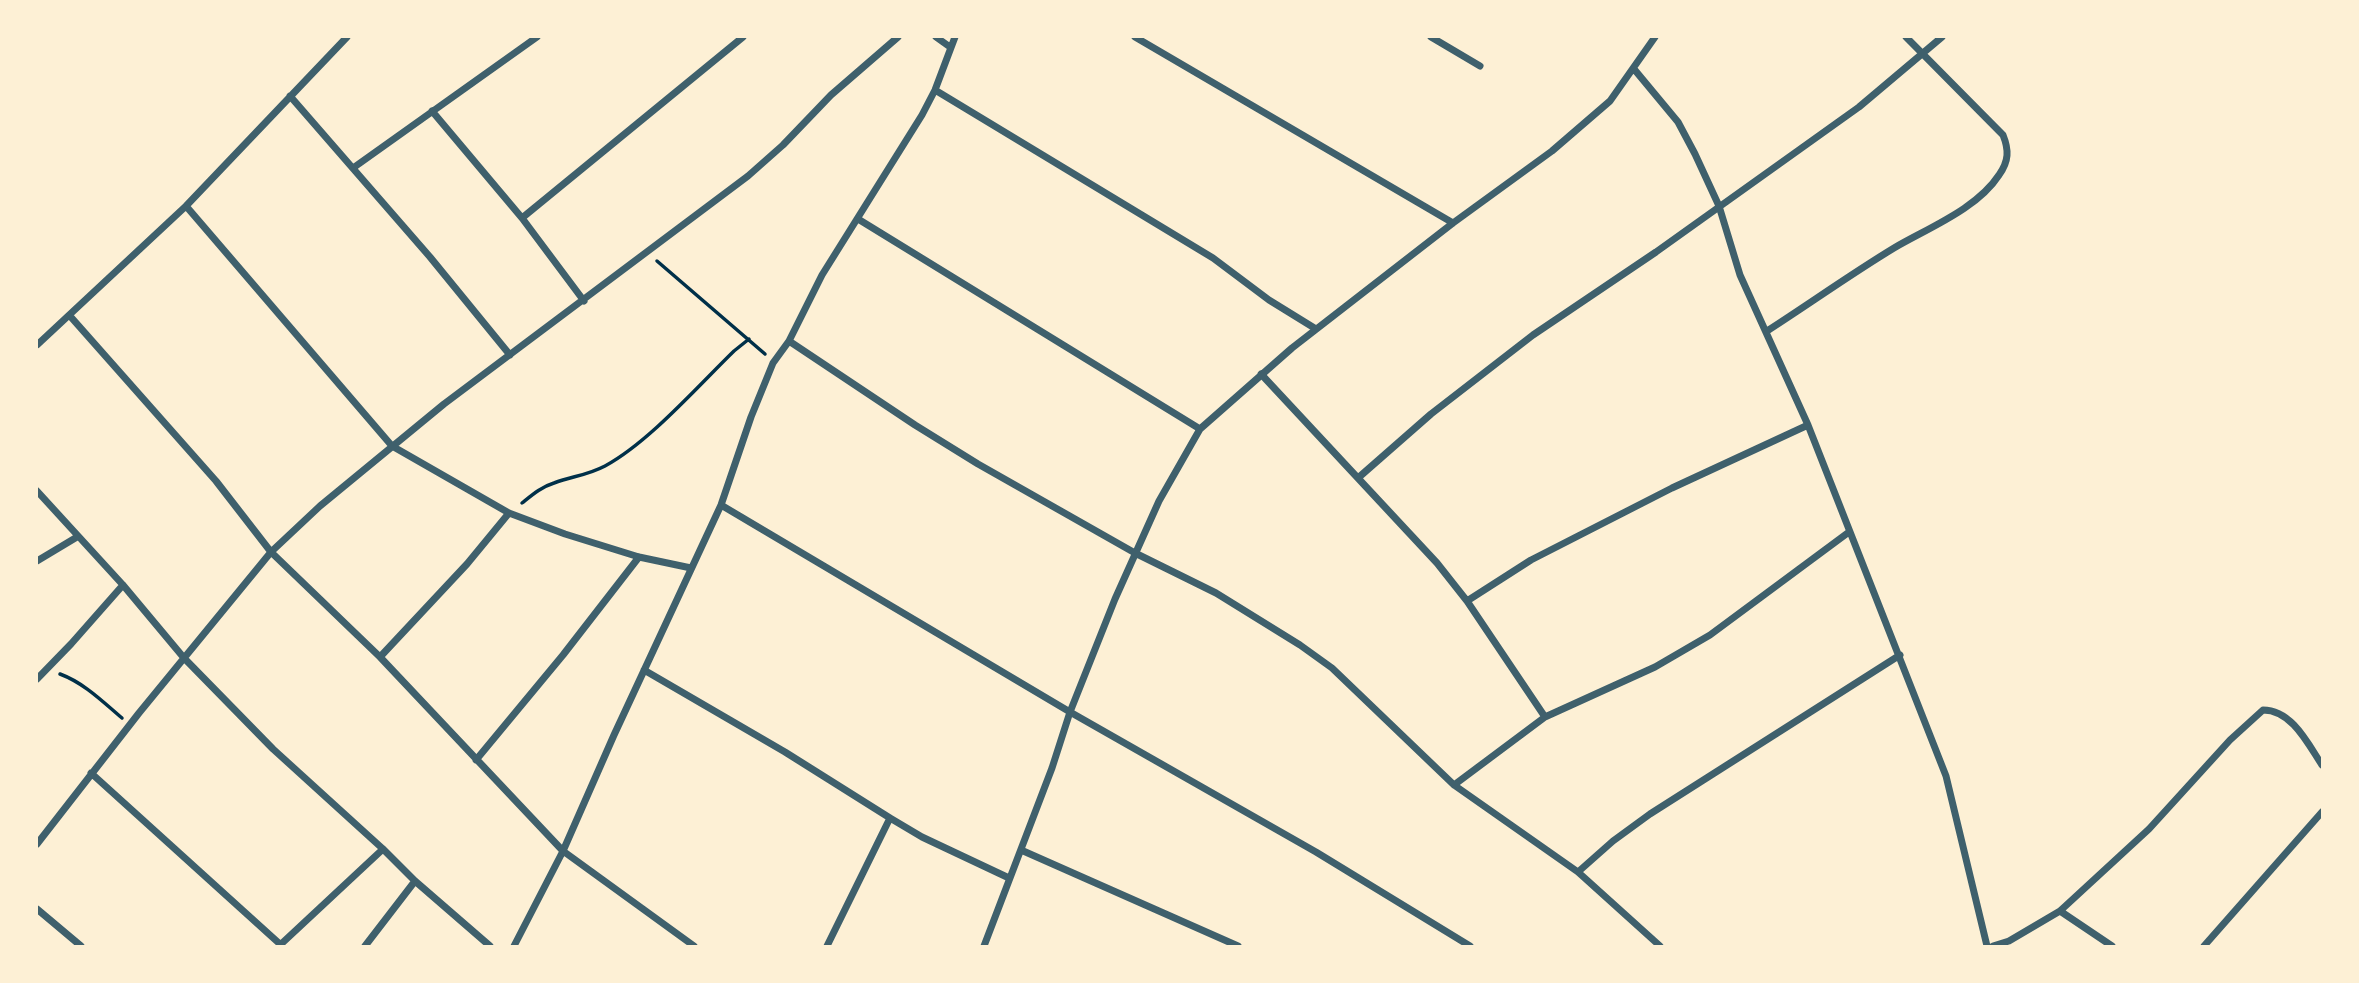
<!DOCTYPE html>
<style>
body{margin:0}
#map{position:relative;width:2359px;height:983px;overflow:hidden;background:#fdf0d5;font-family:"Sofia Sans Condensed",sans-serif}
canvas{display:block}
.frame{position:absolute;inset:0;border:38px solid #fdf0d5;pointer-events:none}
</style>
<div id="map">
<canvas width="2359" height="983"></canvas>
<div class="frame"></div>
</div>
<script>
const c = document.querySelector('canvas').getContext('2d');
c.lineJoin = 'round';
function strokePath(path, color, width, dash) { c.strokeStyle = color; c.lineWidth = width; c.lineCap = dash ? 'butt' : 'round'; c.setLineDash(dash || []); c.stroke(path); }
strokePath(new Path2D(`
 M657 261 765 354
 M522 503C532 495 541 487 554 483 572 476 586 476 605 466 649 442 697 387 734 351L749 339
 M60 674C84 683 102 701 122 718`), '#003049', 3.5);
strokePath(new Path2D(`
 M936 37 950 47
 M1135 37 1453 223
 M1431 37 1480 66
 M1634 69 1678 122 1695 154 1719 206 1740 275 1808 425 1946 776 1987 946
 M935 90 1213 258 1269 300 1316 329
 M290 96 430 257 510 355
 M432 111 522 218 584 301
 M353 168 537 37
 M186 206 392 446 509 513 565 534 639 557 691 568
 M522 218 743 37
 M858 219 1200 429
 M70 316 216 481 271 552 380 657 563 851 694 946
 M1767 331C1809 304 1851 274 1894 248 1928 228 1977 209 1999 175 2009 161 2009 150 2003 135L1906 37
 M789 341 915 425 978 464 1135 553 1216 593 1300 645 1332 668 1454 785 1578 872 1660 946
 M37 345 186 206 347 37
 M1261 374 1437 563 1467 601 1545 717 1655 667 1710 635 1849 532
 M1358 478 1431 414 1533 335 1656 252 1859 107 1942 37
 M37 491 123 585 184 658 273 749 383 849 415 881 490 946
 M721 505 1070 712 1316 852 1470 946
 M37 561 77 537
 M1467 601 1531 560 1672 488 1808 425
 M380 657 467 564 509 513
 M644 670 785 752 890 818
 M37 679 71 644 123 585
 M476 760 563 655 639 557
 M91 773 281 945
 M1454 785 1545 717
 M37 844 139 713 271 552 320 506 444 404 748 176 783 145 831 95 898 37
 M1021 850 1238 946
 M1578 872 1613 841 1650 814 1900 655
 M37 909 81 946
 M2060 911 2112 946
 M279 946 383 849
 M365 946 415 881
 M514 946 563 851 614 735 721 505 751 417 773 363 789 341 822 275 922 115 935 90 955 37
 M827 946 890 818 922 837 1009 878
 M984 946 1052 768 1070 712 1115 599 1159 501 1200 429 1292 348 1453 223 1552 151 1610 101 1655 37
 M1993 946 2009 941 2060 911 2149 829 2230 740 2263 710C2292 710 2308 744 2322 765
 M2204 946 2322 812`), '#3f606c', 7);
</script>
